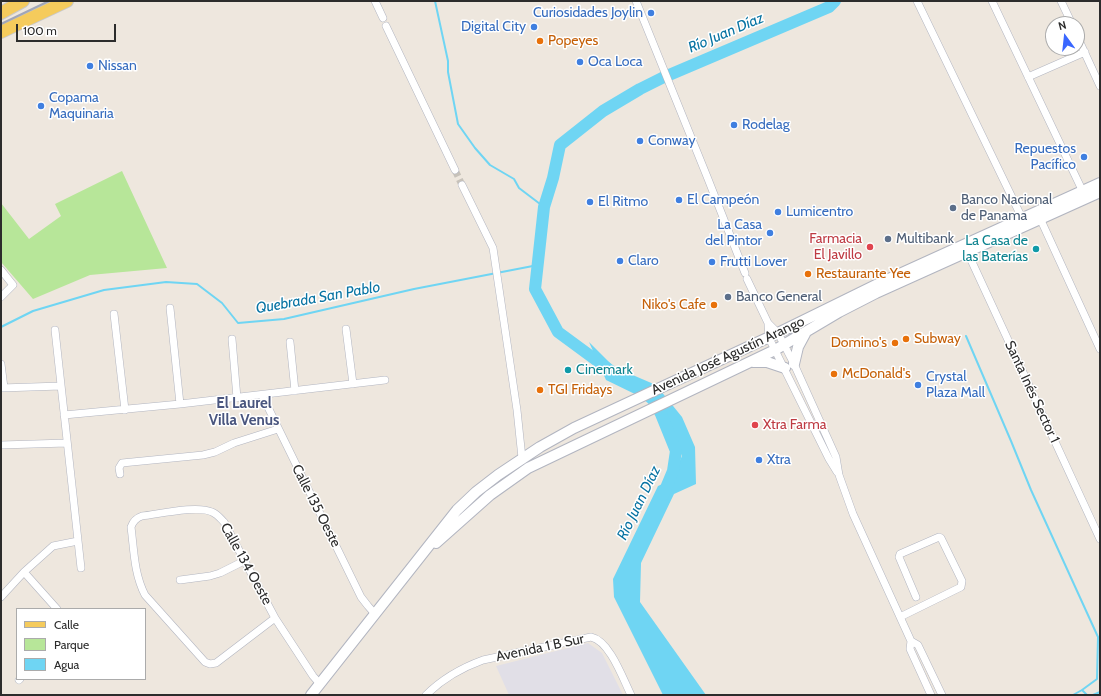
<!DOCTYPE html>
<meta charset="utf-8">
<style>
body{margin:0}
#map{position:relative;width:1101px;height:696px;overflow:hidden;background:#eee7de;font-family:Cabin,sans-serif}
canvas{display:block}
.frame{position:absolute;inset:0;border:2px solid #2c2c2c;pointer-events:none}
.legend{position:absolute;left:16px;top:608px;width:130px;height:72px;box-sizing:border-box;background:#fff;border:1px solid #ababab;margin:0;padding:5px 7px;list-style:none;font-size:12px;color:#2c2c2c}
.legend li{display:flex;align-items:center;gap:8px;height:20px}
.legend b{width:20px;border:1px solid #ababab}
.north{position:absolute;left:1045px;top:16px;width:40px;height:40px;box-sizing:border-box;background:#fff;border:1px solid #ababab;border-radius:50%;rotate:345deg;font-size:11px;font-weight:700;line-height:16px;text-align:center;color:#2c2c2c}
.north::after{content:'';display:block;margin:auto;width:14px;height:18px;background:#3a67ff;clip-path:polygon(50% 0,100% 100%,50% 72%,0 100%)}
.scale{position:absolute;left:16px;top:24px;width:100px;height:18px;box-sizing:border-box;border:2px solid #2c2c2c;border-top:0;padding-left:5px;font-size:12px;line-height:14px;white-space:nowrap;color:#2c2c2c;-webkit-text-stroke:3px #fff;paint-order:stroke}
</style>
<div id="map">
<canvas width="1101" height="696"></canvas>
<div class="frame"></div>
<ul class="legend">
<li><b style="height:5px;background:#f5cb5c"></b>Calle</li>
<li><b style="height:11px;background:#b7e699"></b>Parque</li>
<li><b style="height:11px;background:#6fd5f3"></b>Agua</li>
</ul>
<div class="north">N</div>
<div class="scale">100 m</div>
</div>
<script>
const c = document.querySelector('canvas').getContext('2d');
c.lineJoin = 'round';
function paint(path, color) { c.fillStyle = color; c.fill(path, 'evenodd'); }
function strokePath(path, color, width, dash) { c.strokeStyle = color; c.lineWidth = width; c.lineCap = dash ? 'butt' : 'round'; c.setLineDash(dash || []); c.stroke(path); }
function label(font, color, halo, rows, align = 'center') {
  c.font = font + ' Cabin,sans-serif'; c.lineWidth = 3; c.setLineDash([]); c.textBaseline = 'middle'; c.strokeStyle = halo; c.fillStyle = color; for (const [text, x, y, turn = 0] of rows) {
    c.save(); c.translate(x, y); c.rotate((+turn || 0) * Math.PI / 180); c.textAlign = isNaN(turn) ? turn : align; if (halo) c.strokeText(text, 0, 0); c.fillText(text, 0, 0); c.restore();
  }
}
paint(new Path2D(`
 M588 643 602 653 623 695H509L496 666Z`), '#e1dfe7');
paint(new Path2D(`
 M122 171 167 268 90 275 33 299 1 262V203L29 239 61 216 55 204Z`), '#b7e699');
paint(new Path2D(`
 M589 342 614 367 656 385 682 417 695 447 696 484 674 494 641 563 640 602 706 695H663L614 597 613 579 658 486 671 480 682 456 668 421 641 397 606 380Z`), '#6fd5f3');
strokePath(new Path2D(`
 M435 1 448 61V72L458 124 475 148 490 165 514 179 519 188 544 207
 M1 327 33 311 104 290 166 282 197 284 222 303 238 323 284 319 414 289 538 265
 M966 336 1011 441 1031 490 1098 637 1097 679 1082 690 1073 695
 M1082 690 1087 695
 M1093 695 1100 692`), '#6fd5f3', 2);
strokePath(new Path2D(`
 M611 371 558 332 535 289 544 207 553 178 560 145 603 111 640 89 662 78 829 7 835 1
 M654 401 661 414 676 451 673 471 663 495`), '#6fd5f3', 12);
strokePath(new Path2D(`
 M455 170 462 185`), '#c7c2ba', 7, [7, 3.5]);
const minor = new Path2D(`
 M375 1 383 18
 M636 1 708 179 745 273
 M917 1 1022 218
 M992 1 1084 194
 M1061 1 1072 24
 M386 26 455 170
 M1077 36 1100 86
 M1028 77 1085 52
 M462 185 493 248 517 410 522 458
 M1039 216 1100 349
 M966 249 1100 539
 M1 270 13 285 1 297
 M747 279 768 323 778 333 794 364 836 457 839 475 853 514 911 641 918 645 942 695
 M170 308 180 404
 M114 314 125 410
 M768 323 769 338 829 459 837 472
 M346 329 353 384
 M55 330 81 568
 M232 339 237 398
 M290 342 295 391
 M1 364 4 388
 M1 388 61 386
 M262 395 361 597 368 606 375 614
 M64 415 180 404 385 380
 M1 445 67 443
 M120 474 119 468 122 463 203 455 215 452 234 443 278 429
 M24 572 57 609
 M180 580 210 576 220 573 244 561
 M1 597 24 572 53 546 78 541
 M900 617 961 587 962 581 941 538 939 537 900 554 899 557 916 597
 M275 618 216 663 210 664 205 662 145 595C134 574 134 550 131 527 133 521 136 518 142 516 159 514 197 505 212 512 217 514 220 518 224 522L275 618 313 676 320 684
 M911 641 910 649 931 695
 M19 680 20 679
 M426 695C443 678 461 668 483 660L591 637C610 641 623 679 631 695`);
const secondary = new Path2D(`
 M753 362H767L785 368
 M794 364 798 347 805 334
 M436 543 490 495 528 468 775 350 839 312 876 293 1100 192
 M311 695 457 510 476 492 498 475 540 447 574 428 778 333 882 282 1100 183`);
const primary = new Path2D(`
 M1 13 23 1
 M1 32 67 1`);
strokePath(minor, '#b2b5c0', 8);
strokePath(secondary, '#b2b5c0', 12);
strokePath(primary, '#c8c8c8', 14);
strokePath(minor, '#fff', 7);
strokePath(secondary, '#fff', 10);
strokePath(primary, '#f5cb5c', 12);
strokePath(new Path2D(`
 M1 24 49 1`), '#a0a5b7', 2);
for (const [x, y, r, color] of [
 [651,13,4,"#3f7fe0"],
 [534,27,4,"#3f7fe0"],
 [540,41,4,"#e8710a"],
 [580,62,4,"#3f7fe0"],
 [90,66,4,"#3f7fe0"],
 [41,106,4,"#3f7fe0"],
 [734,125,4,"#3f7fe0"],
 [640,141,4,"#3f7fe0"],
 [1084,157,4,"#3f7fe0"],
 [679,200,4,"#3f7fe0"],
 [590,202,4,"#3f7fe0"],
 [953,208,4,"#5c6f8a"],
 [778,212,4,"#3f7fe0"],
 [770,233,4,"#3f7fe0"],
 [888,239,4,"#5c6f8a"],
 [870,247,4,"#e0444e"],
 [1036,249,4,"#0f9aa8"],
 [620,261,4,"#3f7fe0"],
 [712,262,4,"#3f7fe0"],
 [808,274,4,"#e8710a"],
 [728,297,4,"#5c6f8a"],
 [714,305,4,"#e8710a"],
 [906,339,4,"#e8710a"],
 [895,343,4,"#e8710a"],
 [568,370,4,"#0f9aa8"],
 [834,374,4,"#e8710a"],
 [918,385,4,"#3f7fe0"],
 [540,390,4,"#e8710a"],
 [755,425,4,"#e0444e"],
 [759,460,4,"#3f7fe0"]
]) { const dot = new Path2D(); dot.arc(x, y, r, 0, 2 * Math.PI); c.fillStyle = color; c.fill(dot); strokePath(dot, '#fff', 1.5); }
label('14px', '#366cbe', '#fff', [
 ["Curiosidades Joylin",643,13,"right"],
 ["Digital City",526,27,"right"],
 ["Oca Loca",588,62],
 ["Nissan",98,66],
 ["Copama",49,98],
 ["Maquinaria",49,114],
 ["Rodelag",742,125],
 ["Conway",648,141],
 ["Repuestos",1076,149,"right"],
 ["Pacífico",1076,165,"right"],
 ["El Campeón",687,200],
 ["El Ritmo",598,202],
 ["Lumicentro",786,212],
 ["La Casa",762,225,"right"],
 ["del Pintor",762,241,"right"],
 ["Claro",628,261],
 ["Frutti Lover",720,262],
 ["Crystal",926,377],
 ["Plaza Mall",926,393],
 ["Xtra",767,460]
], 'left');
label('14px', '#c56008', '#fff', [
 ["Popeyes",548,41],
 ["Restaurante Yee",816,274],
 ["Niko's Cafe",706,305,"right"],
 ["Subway",914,339],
 ["Domino's",887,343,"right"],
 ["McDonald's",842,374],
 ["TGI Fridays",548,390]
], 'left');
label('14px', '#4e5e75', '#fff', [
 ["Banco Nacional",961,200],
 ["de Panama",961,216],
 ["Multibank",896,239],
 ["Banco General",736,297]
], 'left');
label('14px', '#be3a42', '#fff', [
 ["Farmacia",862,239],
 ["El Javillo",862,255],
 ["Xtra Farma",763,425,"left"]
], 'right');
label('14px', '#0d838f', '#fff', [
 ["La Casa de",1028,241],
 ["las Baterías",1028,257],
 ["Cinemark",576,370,"left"]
], 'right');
label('14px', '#2c2c2c', '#fff', [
 ["Avenida José Agustín Arango",728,356,-25],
 ["Santa Inés Sector 1",1032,392,65],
 ["Calle 135 Oeste",316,506,63],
 ["Calle 134 Oeste",246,564,61],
 ["Avenida 1 B Sur",540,648,-12]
]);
label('italic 15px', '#0974a3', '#fff', [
 ["Río Juan Díaz",726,33,-23],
 ["Quebrada San Pablo",318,298,-10],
 ["Río Juan Díaz",639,503,-64]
]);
label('bold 15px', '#4a567f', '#fff', [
 ["El Laurel",244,404],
 ["Villa Venus",244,421]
]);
</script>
